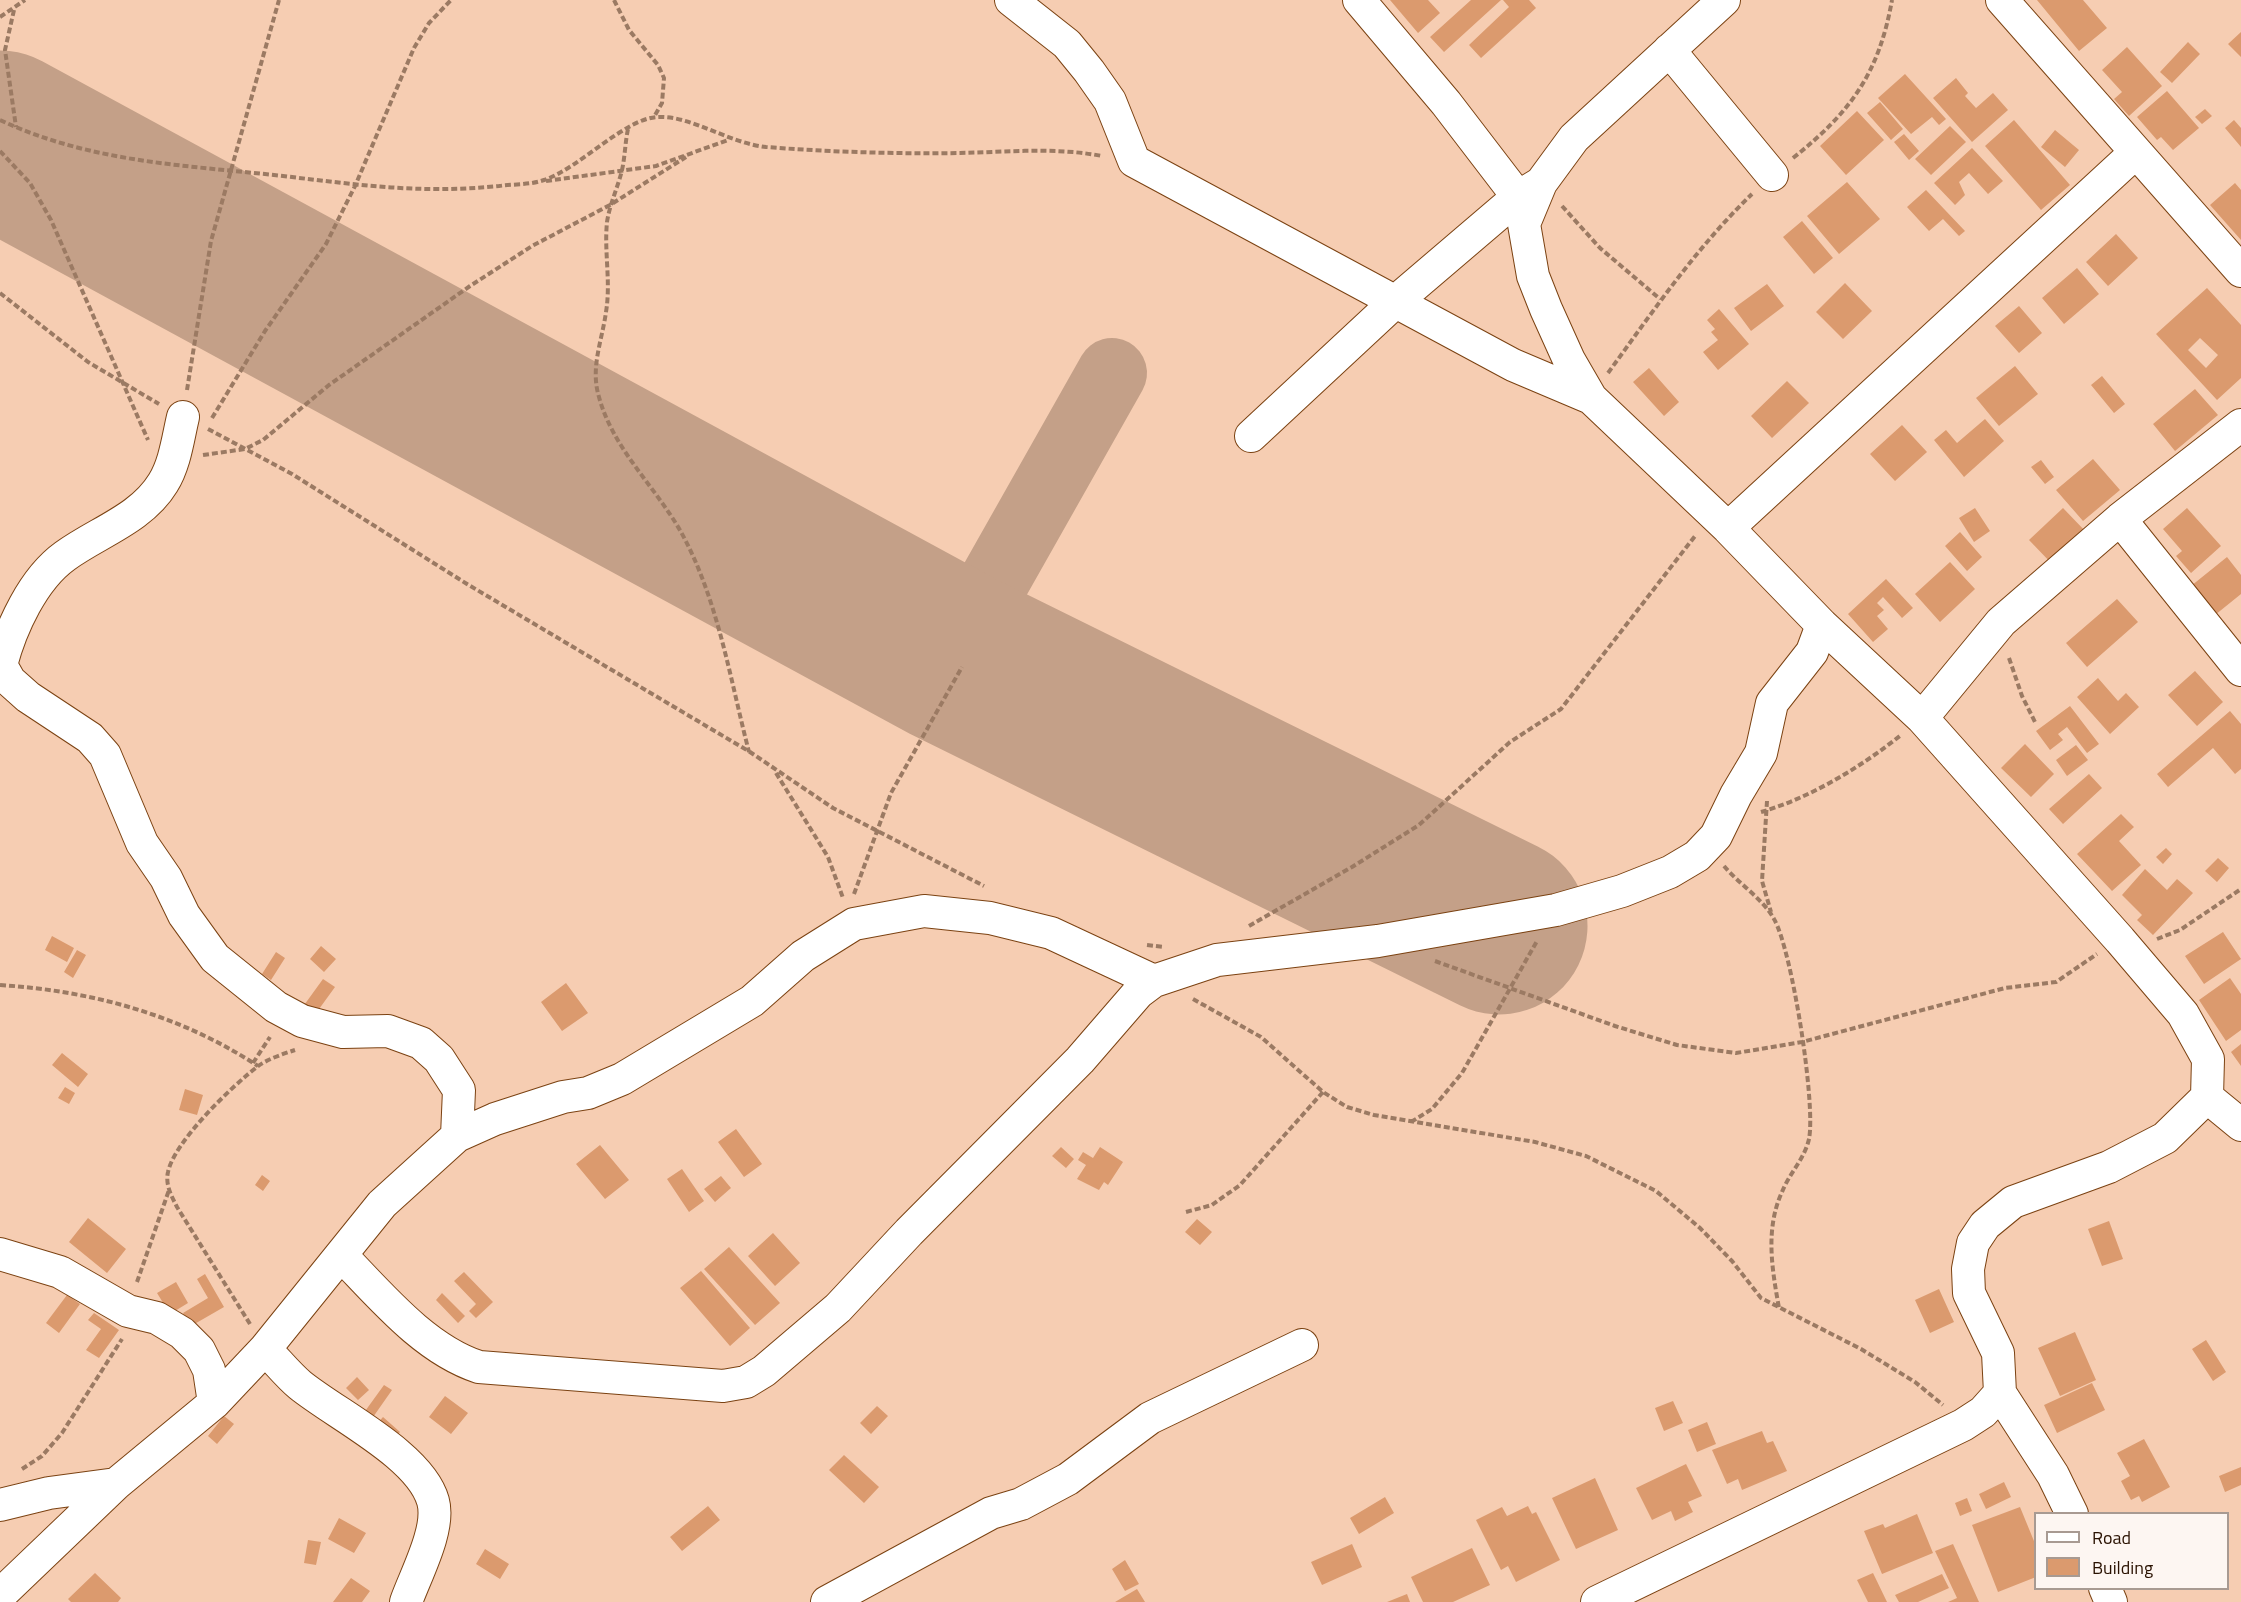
<!DOCTYPE html>
<style>
body{margin:0}
#map{position:relative;width:2241px;height:1602px;overflow:hidden;background:#f6cdb2;font-family:"Titillium Web",sans-serif}
canvas{display:block}
.legend{position:absolute;left:2034px;top:1512px;width:195px;height:78px;box-sizing:border-box;background:#fdf6f2;border:2px solid #a89a92;margin:0;padding:8px 10px;list-style:none;font-size:18px;color:#291101}
.legend li{display:flex;align-items:center;gap:12px;height:30px}
.legend b{width:30px;border:2px solid #a89a92}
</style>
<div id="map">
<canvas width="2241" height="1602"></canvas>
<ul class="legend">
<li><b style="height:8px;background:#fff"></b>Road</li>
<li><b style="height:16px;background:#db9a6e"></b>Building</li>
</ul>
</div>
<script>
const c = document.querySelector('canvas').getContext('2d');
c.lineJoin = 'round';
function strokePath(path, color, width, dash) { c.strokeStyle = color; c.lineWidth = width; c.lineCap = dash ? 'butt' : 'round'; c.setLineDash(dash || []); c.stroke(path); }
function paint(path, color) { c.fillStyle = color; c.fill(path, 'evenodd'); }
strokePath(new Path2D(`
 M952 656 1112 373`), '#c4a088', 70);
strokePath(new Path2D(`
 M0 139 952 656 1499 926`), '#c4a088', 177);
paint(new Path2D(`
 M1390 0H1428L1440 13 1418 33Z
 M1471 0H1501L1444 52 1430 37Z
 M1503 0H1529L1536 8 1481 58 1469 45 1509 7Z
 M2037 0H2083L2107 28 2079 51Z
 M2241 32V57L2228 44Z
 M2188 42 2200 54 2172 83 2160 72Z
 M2127 47 2162 86 2129 116 2114 99 2122 92 2102 70Z
 M1905 74 1946 119 1939 125 1932 117 1911 134 1878 98Z
 M1956 78 1968 93 1965 96 1976 108 1993 93 2008 110 1972 142 1933 98Z
 M2167 91 2199 128 2173 150 2161 137 2157 140 2137 117Z
 M1880 102 1903 129 1891 140 1867 113Z
 M2205 109 2212 116 2202 124 2195 117Z
 M1857 111 1884 140 1846 175 1820 146Z
 M2014 120 2070 185 2041 210 1985 146Z
 M2234 120 2241 128V147L2225 128Z
 M1950 126 1966 142 1931 175 1915 159Z
 M2055 130 2079 150 2065 167 2041 147Z
 M1904 134 1919 151 1909 160 1894 142Z
 M1972 148 2003 181 1988 194 1969 173 1959 182 1965 195 1955 205 1934 183Z
 M1847 182 1880 219 1839 254 1807 216Z
 M2235 183 2241 190V240L2210 205Z
 M1926 190 1965 231 1959 236 1943 219 1929 231 1907 207Z
 M1802 221 1833 258 1814 274 1783 237Z
 M2116 234 2138 258 2108 286 2086 262Z
 M2077 268 2099 294 2064 324 2042 298Z
 M1845 283 1872 311 1843 339 1816 312Z
 M1767 284 1784 306 1751 331 1734 308Z
 M2207 288 2241 325V378L2217 400 2156 334ZM2200 338 2218 355 2206 368 2188 350Z
 M2019 306 2042 333 2019 353 1995 326Z
 M1719 309 1749 344 1718 370 1703 352 1718 340 1711 332 1715 329 1707 320Z
 M2015 366 2038 394 1999 426 1976 398Z
 M1649 368 1679 402 1664 416 1633 382Z
 M2102 376 2125 404 2114 413 2091 385Z
 M1787 381 1809 403 1772 438 1751 416Z
 M2195 389 2218 415 2175 451 2153 424Z
 M1985 419 2004 441 1964 477 1934 440 1946 430 1957 443Z
 M1902 425 1927 452 1895 481 1870 454Z
 M2093 459 2120 490 2083 521 2056 490Z
 M2041 460 2054 477 2045 484 2031 467Z
 M1975 508 1990 531 1974 542 1959 518Z
 M2063 508 2088 534 2054 566 2029 540Z
 M2187 508 2221 546 2191 573 2176 556 2182 551 2163 529Z
 M1960 532 1982 557 1967 571 1945 546Z
 M2227 557 2241 575V594L2215 615 2191 586Z
 M1950 562 1975 589 1940 622 1915 594Z
 M1886 579 1913 608 1902 618 1883 597 1877 603 1884 610 1877 616 1888 629 1873 642 1848 614Z
 M2117 599 2138 622 2087 667 2066 643Z
 M2195 671 2223 702 2197 726 2168 695Z
 M2098 678 2118 701 2126 693 2139 707 2110 734 2077 697Z
 M2070 706 2099 744 2087 753 2067 727 2058 734 2063 740 2050 750 2036 731Z
 M2230 711 2241 724V769L2235 774 2213 748 2168 787 2157 774Z
 M2025 744 2054 774 2031 797 2001 768Z
 M2076 745 2088 760 2067 776 2056 760Z
 M2089 774 2102 788 2063 824 2049 809Z
 M2121 814 2134 827 2119 841 2141 865 2112 891 2077 854Z
 M2166 848 2172 854 2163 864 2156 857Z
 M2218 858 2229 868 2217 882 2205 871Z
 M2145 869 2167 890 2177 879 2193 893 2153 935 2137 920 2142 915 2122 895Z
 M2223 932 2241 959 2204 984 2185 956Z
 M52 936 74 948 67 962 45 950Z
 M321 946 336 959 324 972 310 959Z
 M77 950 86 955 73 978 64 972Z
 M276 952 285 958 271 980 262 974Z
 M2230 978 2241 994V1030L2226 1041 2199 1000Z
 M323 979 335 987 314 1016 302 1008Z
 M566 983 588 1013 562 1031 541 1002Z
 M2241 1044V1066L2231 1052Z
 M62 1053 88 1074 78 1087 52 1065Z
 M65 1087 75 1093 69 1104 58 1098Z
 M185 1089 203 1095 197 1115 179 1110Z
 M736 1129 762 1164 744 1177 718 1142Z
 M600 1145 629 1180 605 1199 576 1164Z
 M1061 1147 1074 1159 1066 1168 1052 1156Z
 M1100 1147 1123 1162 1108 1185 1104 1182 1099 1190 1077 1179 1086 1165 1078 1160 1083 1152 1093 1158Z
 M682 1169 704 1201 689 1212 667 1179Z
 M262 1175 270 1181 263 1191 255 1185Z
 M721 1176 731 1188 715 1202 704 1189Z
 M88 1218 126 1249 107 1273 69 1242Z
 M1197 1219 1212 1232 1200 1245 1185 1232Z
 M2109 1221 2123 1259 2102 1266 2088 1229Z
 M773 1233 800 1263 775 1286 748 1256Z
 M729 1247 780 1303 755 1325 704 1269Z
 M701 1271 750 1328 730 1346 680 1288Z
 M464 1272 493 1302 476 1318 469 1311 476 1304 454 1281Z
 M205 1274 224 1307 191 1326 183 1313 208 1298 197 1279Z
 M176 1282 188 1303 170 1314 157 1293Z
 M1939 1289 1954 1322 1930 1333 1915 1300Z
 M442 1293 465 1316 458 1323 436 1300Z
 M67 1295 80 1304 59 1333 46 1323Z
 M94 1313 119 1330 99 1358 86 1350 101 1329 88 1320Z
 M2075 1332 2096 1380 2060 1396 2038 1348Z
 M2206 1340 2226 1372 2213 1381 2192 1349Z
 M357 1377 369 1390 358 1400 346 1388Z
 M2092 1383 2105 1410 2057 1433 2044 1405Z
 M384 1385 392 1390 371 1420 363 1414Z
 M445 1396 468 1413 451 1434 429 1417Z
 M1673 1401 1683 1423 1664 1431 1655 1408Z
 M877 1406 888 1416 871 1434 860 1423Z
 M224 1416 234 1424 217 1444 208 1436Z
 M383 1417 400 1432 392 1441 375 1426Z
 M1707 1422 1716 1444 1697 1452 1688 1430Z
 M1762 1431 1767 1443 1773 1441 1787 1471 1742 1490 1738 1479 1727 1484 1712 1450Z
 M2144 1439 2170 1487 2142 1502 2139 1496 2131 1500 2121 1481 2130 1476 2117 1453Z
 M844 1455 879 1487 864 1503 829 1470Z
 M1686 1464 1702 1496 1688 1502 1693 1512 1675 1521 1671 1511 1652 1520 1636 1488Z
 M2241 1467V1485L2225 1492 2219 1476Z
 M1595 1478 1618 1530 1576 1549 1552 1498Z
 M2004 1482 2011 1497 1986 1509 1979 1494Z
 M1385 1497 1394 1513 1359 1534 1350 1518Z
 M1967 1498 1972 1511 1960 1516 1955 1503Z
 M708 1506 720 1520 682 1551 670 1537Z
 M1528 1506 1532 1514 1536 1512 1560 1560 1516 1582 1508 1566 1501 1570 1476 1520 1502 1507 1507 1516Z
 M2020 1507 2036 1546V1577L1998 1592 1972 1525Z
 M1917 1514 1933 1553 1882 1574 1864 1531 1883 1524 1885 1528Z
 M339 1518 366 1533 354 1553 328 1539Z
 M308 1540 321 1542 316 1565 304 1563Z
 M1352 1544 1362 1567 1322 1585 1311 1562Z
 M1953 1544 1979 1602H1948L1957 1598 1935 1551Z
 M1472 1548 1490 1585 1453 1602H1423L1411 1577Z
 M485 1549 509 1564 500 1579 476 1564Z
 M1125 1560 1139 1584 1125 1591 1112 1569Z
 M95 1573 121 1598 118 1602H71L68 1599Z
 M1873 1573 1887 1602H1868L1857 1580Z
 M1942 1574 1949 1588 1918 1602H1899L1895 1595Z
 M351 1578 370 1591 362 1602H333Z
 M1137 1589 1145 1602H1115Z
 M1407 1594 1410 1602H1387Z`), '#db9a6e');
const minor = new Path2D(`
 M1011 0 1067 44 1089 71 1110 101 1134 161 1513 365 1591 398
 M1359 0 1446 103 1518 197
 M2002 0 2241 271
 M1669 50 1772 175
 M183 417C178 438 175 464 163 483 141 519 98 532 65 556 33 579 11 627 1 665L10 681 28 697 90 738 105 755 142 843 166 878 184 915 215 958 276 1007 302 1021 343 1032 388 1031 421 1043 439 1059 459 1090 457 1136
 M1251 436 1395 302 1518 197 1541 183
 M2120 519 2241 670
 M1728 528 2135 153
 M1922 718 2001 622 2120 519 2241 425
 M2207 1097 2241 1125
 M0 1254 60 1272 128 1311 157 1318 182 1333 199 1350 209 1370 214 1403
 M341 1255C380 1295 424 1349 479 1367L723 1386 746 1382 764 1371 838 1308 909 1232 1080 1060 1138 993 1154 981 1217 960 1378 941 1556 910 1622 891 1670 872 1697 856 1716 836 1736 795 1761 753 1772 703 1812 652 1822 625
 M265 1349C277 1361 288 1375 300 1385 337 1415 420 1455 433 1501 441 1529 415 1576 406 1602
 M2000 1393 2053 1475 2072 1514
 M0 1505 49 1493 116 1484
 M2105 1588 2111 1602
 M0 1595 116 1484 214 1403 265 1349 382 1204 457 1136 495 1119 563 1097 588 1093 622 1079 752 1001 803 956 854 924 924 911 990 918 1051 933 1154 981
 M827 1602 991 1513 1021 1504 1068 1479 1150 1418 1302 1345
 M1597 1602 1963 1425 1983 1412 2000 1393 1998 1353 1969 1293 1968 1269 1973 1243 1985 1225 2013 1202 2109 1167 2165 1138 2207 1097 2208 1059 2183 1014 2120 940 1922 718 1822 625 1728 528 1591 398 1569 360 1546 309 1533 276 1524 224 1541 183 1574 138 1724 0`);
strokePath(minor, '#7b4212', 34);
strokePath(new Path2D(`
 M614 0 629 30 658 65 664 78 662 103 654 117
 M14 10 5 50 16 127
 M0 17 25 0
 M0 120C92 163 185 165 283 176 359 185 422 194 499 186 513 184 530 185 544 180 580 168 624 119 657 117 691 115 728 143 766 147 831 152 895 154 960 153 1007 152 1055 147 1102 156
 M628 129C625 143 625 157 622 170 618 187 610 203 607 222 604 252 611 282 606 312 602 341 590 368 599 397 613 449 655 486 681 532 718 599 730 679 749 752
 M0 151 30 183 51 220 148 440
 M1793 158C1851 112 1879 73 1892 0
 M546 181 656 166 728 140
 M1562 206 1600 248 1660 299
 M0 293 88 362 159 404
 M1608 373C1654 310 1696 248 1752 194
 M187 390 211 241 279 0
 M212 418 265 331 326 244 355 186 414 48 429 23 451 0
 M208 429 292 474 467 584 750 752 833 808 984 886
 M203 455 245 449 263 440 329 385 470 286 532 246 610 205 686 157
 M2009 658 2022 696 2036 724
 M776 773 828 857 843 898
 M1767 801 1762 881 1771 912
 M1761 812C1810 798 1861 767 1901 735
 M1724 866C1739 884 1763 899 1774 919 1792 950 1816 1104 1809 1139 1805 1158 1789 1174 1782 1192 1765 1229 1772 1269 1779 1308
 M854 894 891 793 962 667
 M1249 926 1352 867 1419 825 1510 742 1561 709 1695 536
 M2157 939 2180 930 2241 889
 M1147 945 1164 947
 M1435 961 1615 1026 1677 1045 1736 1053 1802 1042 2005 988 2056 982 2097 954
 M0 985C93 991 180 1015 258 1066
 M1193 999 1261 1037 1323 1092 1347 1107 1374 1115 1535 1142 1586 1156 1656 1191 1700 1228 1732 1261 1761 1298 1861 1349 1915 1382 1943 1405
 M253 1063 270 1037
 M1411 1122 1432 1109 1462 1073 1537 941
 M1186 1212 1212 1205 1240 1185 1323 1092
 M137 1282 169 1190
 M250 1324 177 1207C172 1197 165 1185 168 1172 174 1142 232 1086 257 1067 267 1059 283 1054 295 1050
 M22 1469 42 1456 62 1433 122 1339`), '#9b7a63', 4, [6, 3]);
strokePath(minor, '#fff', 32);
</script>
